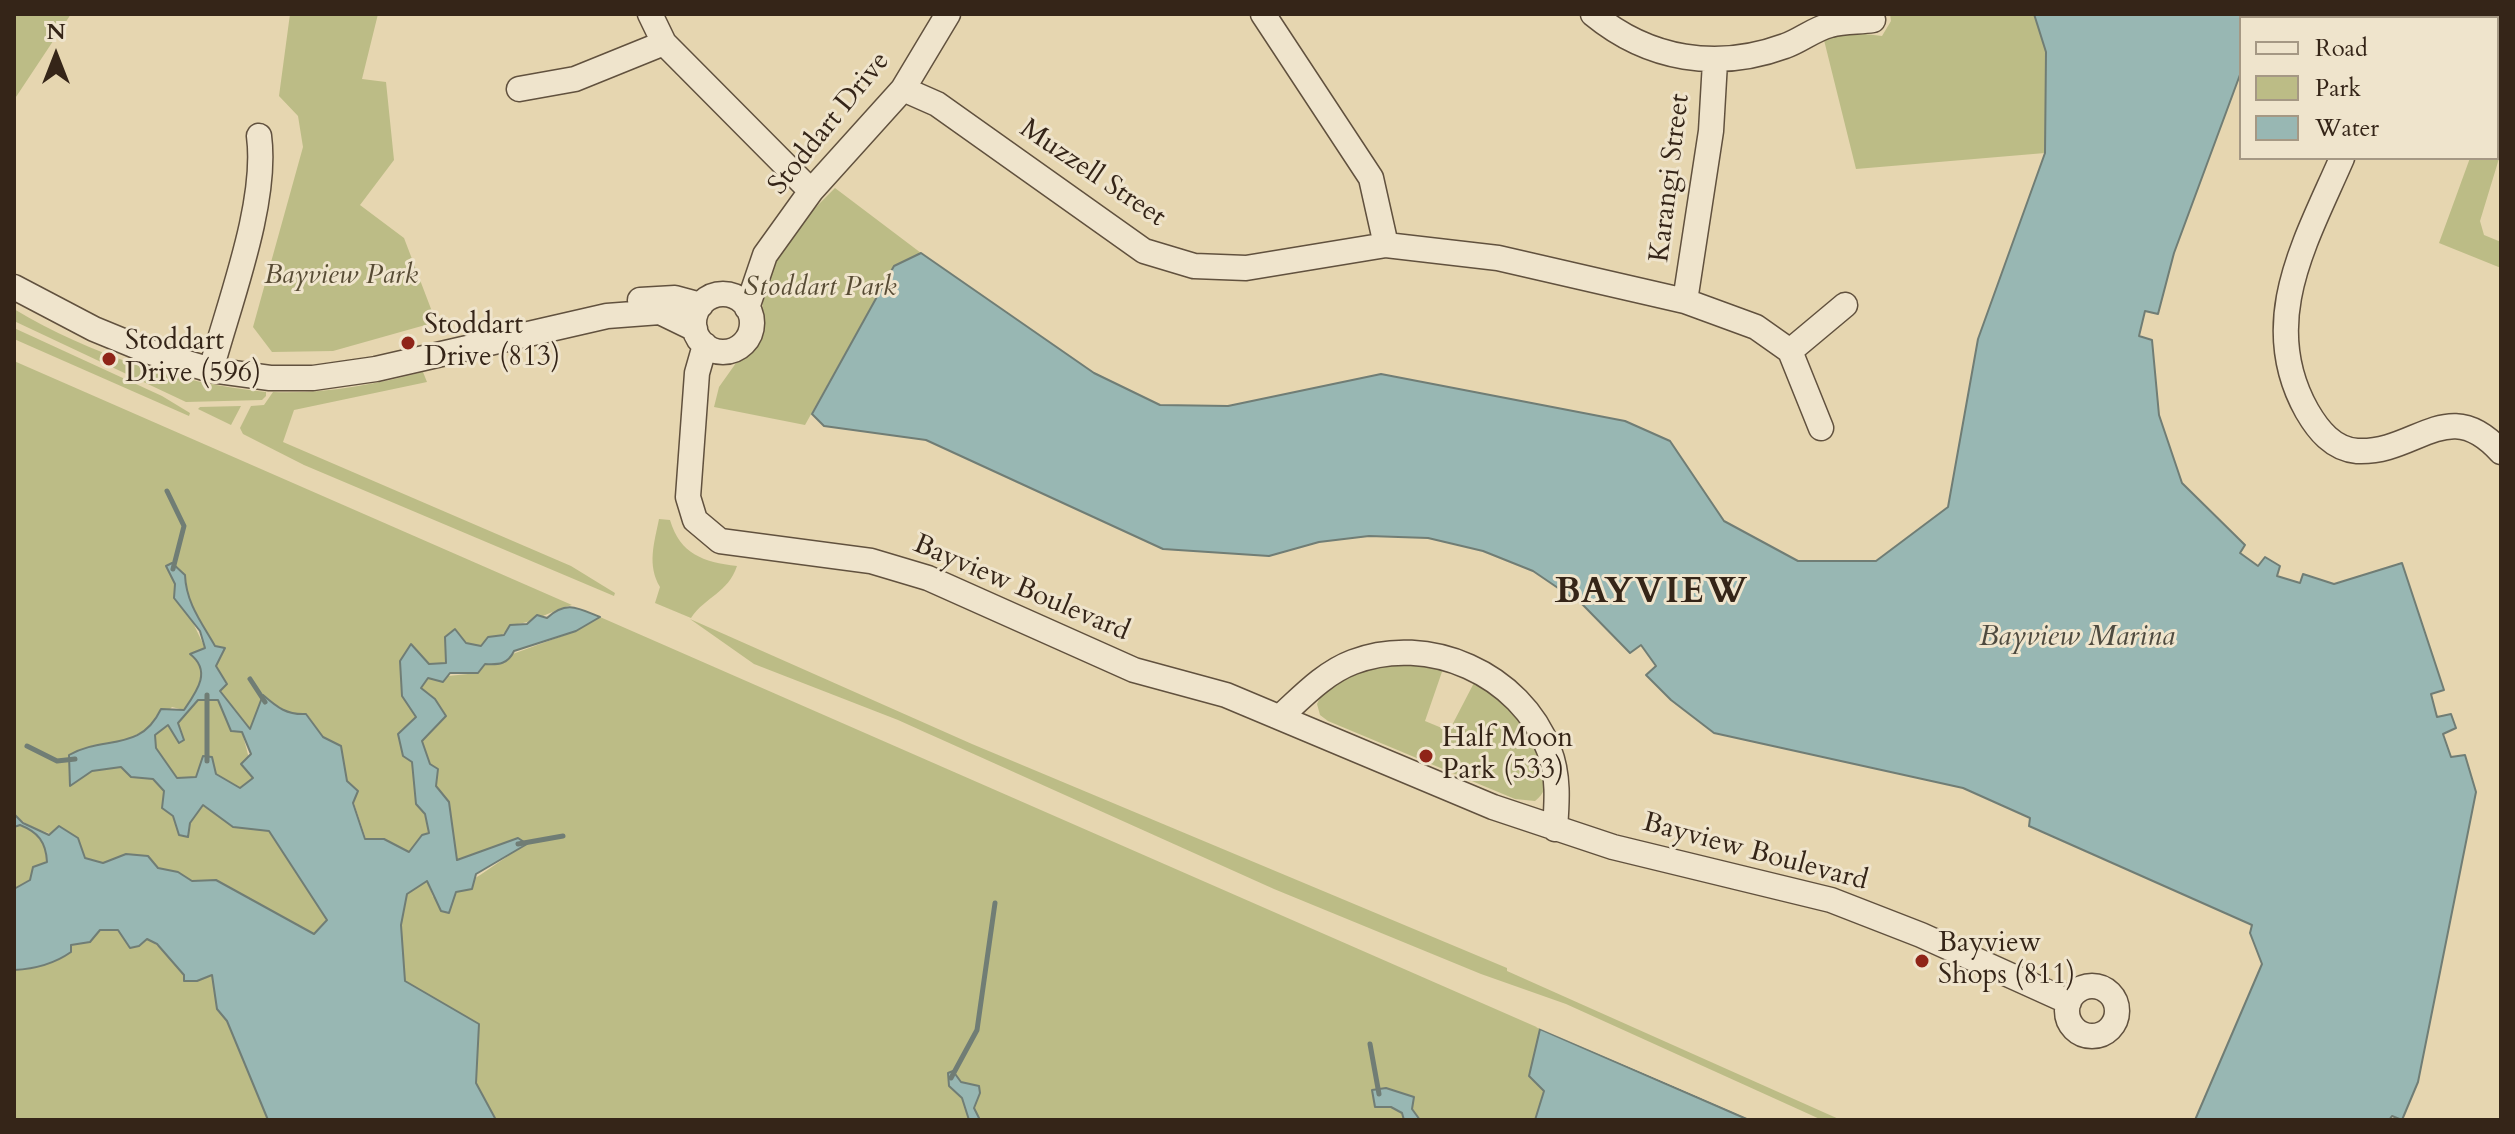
<!DOCTYPE html>
<style>
body{margin:0}
#map{position:relative;width:2515px;height:1134px;overflow:hidden;background:#e6d6b0;font-family:Cardo,serif}
canvas{display:block}
.frame{position:absolute;inset:0;border:16px solid #352518;pointer-events:none}
.legend{position:absolute;left:2239px;top:16px;width:260px;height:144px;box-sizing:border-box;background:#efe4cc;border:2px solid #a59884;margin:0;padding:10px 14px;list-style:none;font-size:24px;color:#352518}
.legend li{display:flex;align-items:center;gap:16px;height:40px}
.legend b{width:40px;border:2px solid #a59884}
.north{position:absolute;left:16px;top:16px;width:80px;height:80px;-webkit-text-stroke:6px #efe4cc;paint-order:stroke;rotate:0deg;font-size:22px;font-weight:700;line-height:32px;text-align:center;color:#352518}
.north::after{content:'';display:block;margin:auto;width:28px;height:36px;background:#352518;clip-path:polygon(50% 0,100% 100%,50% 72%,0 100%)}
</style>
<div id="map">
<canvas width="2515" height="1134"></canvas>
<div class="frame"></div>
<ul class="legend">
<li><b style="height:10px;background:#efe4cc"></b>Road</li>
<li><b style="height:22px;background:#bcbc86"></b>Park</li>
<li><b style="height:22px;background:#98b7b3"></b>Water</li>
</ul>
<div class="north">N</div>
</div>
<script>
const c = document.querySelector('canvas').getContext('2d');
c.lineJoin = 'round';
function paint(path, color) { c.fillStyle = color; c.fill(path, 'evenodd'); }
function strokePath(path, color, width, dash) { c.strokeStyle = color; c.lineWidth = width; c.lineCap = dash ? 'butt' : 'round'; c.setLineDash(dash || []); c.stroke(path); }
function label(font, color, halo, rows, align = 'center') {
  c.font = font + ' Cardo,serif'; c.lineWidth = 6; c.setLineDash([]); c.textBaseline = 'middle'; c.strokeStyle = halo; c.fillStyle = color; for (const [text, x, y, turn = 0] of rows) {
    c.save(); c.translate(x, y); c.rotate((+turn || 0) * Math.PI / 180); c.textAlign = isNaN(turn) ? turn : align; if (halo) c.strokeText(text, 0, 0); c.fillText(text, 0, 0); c.restore();
  }
}
paint(new Path2D(`
 M14 14H71L14 100Z
 M290 14H378L362 79 386 82 394 160 360 205 404 238 436 322 333 351 272 352 253 327 303 147 298 116 279 96Z
 M1890 14H2034L2046 52 2045 153 1856 169 1823 36 1848 32 1882 36 1891 21Z
 M2497 65 2501 152 2480 221 2484 235 2501 242V268L2439 243 2470 158H2497Z
 M835 188 921 253 894 266 805 425 714 407 719 387 736 363 754 349 763 333 762 280 803 220Z
 M14 309C91 355 177 383 266 392V396L262 400 186 402 14 321Z
 M14 328 162 396 190 413 189 416 14 339Z
 M14 361 572 605C549 611 535 623 510 625 498 647 471 647 448 649L447 663 429 664 411 645 416 717 412 762 429 833 422 835 409 853 384 839H366L347 782 341 746 323 737 307 714C287 715 278 708 264 696L251 730 220 691 226 684 215 666 222 656C205 630 186 606 185 574L166 566 205 648 199 651C203 682 203 683 184 710L172 707 154 725 120 744 92 745 71 785 92 771 121 767 131 777 153 779 164 791 162 808 190 823 203 805 233 827 269 831 327 919 314 935 216 880 192 881 178 872 158 868 126 854 103 863 85 858 78 838C54 835 31 831 14 814Z
 M423 372 427 382 294 410 283 442 571 566 615 593 614 596 304 465 243 434 240 428 251 406 264 405 273 392C325 394 372 385 423 372Z
 M241 406 231 425 198 409 200 407Z
 M659 519 670 520C680 554 703 562 737 566 728 593 706 596 691 618L655 603 660 587C647 565 654 544 659 519Z
 M600 617 1749 1120 1544 1091 1535 1120H1420L1412 1109 1391 1107 1402 1113 1404 1120H980L973 1108 980 1093C970 1083 963 1082 949 1085L962 1098 969 1120H496L476 1083 479 1024 405 981 401 926 406 894 427 881 433 897C465 890 497 862 526 844L457 861 449 803 436 786 438 769 430 764 422 741 446 716 435 699 421 689 428 678 478 673 485 664 576 631Z
 M690 619 972 744 1507 968V971L1841 1120H1822L1566 1004 1481 974 1274 889 898 720 754 664Z
 M1383 663 1444 666 1425 721 1449 731 1476 679C1502 696 1574 773 1535 801L1515 799 1328 721 1320 715 1317 704 1326 685Z
 M198 700H218L231 731 242 732 254 777 241 788 216 774 212 757H203L196 777 177 778 156 748 155 735 168 725 179 743 183 740 178 723Z
 M21 824C38 832 47 842 47 862L33 867 31 879 14 889V827Z
 M100 930H118L130 948 147 939C167 949 176 971 197 981L212 974 217 1009 227 1021 268 1120H14V970L38 967 64 957 70 945 90 941Z`), '#bcbc86');
const water = new Path2D(`
 M2034 14H2247V18H2241V72L2174 253 2158 314 2145 311 2139 336 2152 340 2159 415 2182 483 2245 545 2240 553 2258 566 2265 557 2280 566 2277 576 2300 583 2303 574 2334 584 2402 563 2444 690 2431 694 2437 717 2451 714 2456 728 2443 734 2451 757 2465 755 2476 792 2418 1082 2402 1120 2392 1116 2389 1120H2195L2262 964 2250 933 2252 925 2029 826 2030 818 1963 788 1714 733 1671 700 1646 675 1656 666 1641 645 1630 653 1583 605 1533 571 1483 551 1428 538 1369 536 1319 542 1269 556 1163 549 926 440 824 426 812 414 894 266 921 253 1094 373 1160 405 1228 406 1381 374 1625 421 1670 441 1724 521 1798 561H1876L1948 507 1978 339 2045 153 2046 52Z
 M172 563 185 575C186 603 202 623 215 646L225 648 216 666 227 684 220 691 250 729 263 695C278 708 287 715 306 714L323 737 341 746 347 781 358 791 353 803 365 839H384L409 852 422 835 429 833 425 814 416 804 412 762 403 756 398 734 416 717 402 696 400 661 411 644 429 664 446 663 445 637 455 629 466 643 481 646 488 637 504 635 510 625 527 624 537 615 547 618C566 600 578 608 600 617L576 631 514 651C508 664 499 665 485 664L478 673H450L443 682 428 678 421 688 435 699 446 716 422 741 430 764 438 769 436 786 449 802 457 860 518 838 527 844 476 874 472 889 456 892 449 913 441 911 427 881 407 894 401 925 405 981 479 1024 476 1083 496 1120H268L227 1021 217 1009 212 975 197 981H184V975L157 944 147 939 139 946 130 948 118 930H100L90 942 71 945V952C54 964 34 969 14 970V889L30 880 33 867 47 862C46 842 38 832 20 825L14 827V814L23 823 49 835 59 826 78 838 85 858 103 863 126 854 148 856 158 868 178 872 192 881 216 880 314 934 327 920 269 831 233 827 203 805 190 823 188 837 179 835 173 816 162 808 164 791 153 779 131 777 121 767 92 771 70 786 69 755C104 735 140 753 161 709L184 710C197 691 212 671 190 654L205 648 200 631 174 598 175 584 166 566ZM198 700H218L231 731 242 732 251 754 241 764 253 778 240 788 216 774 212 757 203 756 196 777 177 778 156 748 155 735 168 725 179 743 184 740 178 723Z
 M1540 1029 1749 1120H1535L1544 1091 1529 1076Z
 M953 1071 961 1082 979 1086 980 1093 974 1108 980 1120H969L962 1098 949 1086 948 1073Z
 M1386 1088 1414 1097 1412 1109 1420 1120H1404L1402 1113 1391 1107H1375L1372 1090Z`);
paint(water, '#98b7b3');
strokePath(water, '#707d75', 2);
paint(new Path2D(`
 M1541 1025 1750 1116 1753 1120 1536 1027Z`), '#e6d6b0');
strokePath(new Path2D(`
 M167 491 184 526 173 569
 M250 679 265 702
 M207 695V761
 M27 746 57 761 75 759
 M518 844 563 836
 M1370 1044 1379 1094
 M951 1078 977 1030 995 903`), '#707d75', 5);
const minor = new Path2D(`
 M650 14 664 43 811 191
 M1263 14 1371 178 1386 245
 M1593 14C1649 60 1717 71 1785 46 1800 41 1814 29 1830 25 1843 21 1859 22 1873 20
 M2363 18V14
 M519 89 575 79 664 43
 M903 89 937 104 1144 251 1194 266 1246 268 1386 245 1498 258 1685 301 1756 327 1790 351 1821 428
 M2342 158C2306 241 2257 322 2307 411 2318 430 2333 449 2357 451 2417 454 2448 393 2501 452
 M14 287 94 329 150 352 211 370 270 378H313L376 369 607 316 660 312 695 329
 M694 323a29 29 0 1 1 58 0a29 29 0 1 1-58 0Z
 M640 300 675 298 701 305
 M1685 301 1711 131 1715 62
 M747 308 765 255 811 191 903 89 948 14
 M705 345 697 373 688 497 695 520 720 541 871 561 928 578 1134 670 1226 695 1493 807 1613 847 1831 900 1921 935 2069 1002
 M1790 351 1845 305
 M211 370C229 303 268 203 259 136
 M1280 717C1302 697 1324 673 1353 662 1428 633 1521 674 1549 750 1559 775 1557 802 1555 829
 M2067 1011a25 25 0 1 1 50 0a25 25 0 1 1-50 0Z`);
strokePath(minor, '#61513e', 27);
strokePath(minor, '#efe4cc', 24);
for (const [x, y, r, color] of [
 [408,343,8,"#8f2418"],
 [109,359,8,"#8f2418"],
 [1426,756,8,"#8f2418"],
 [1922,961,8,"#8f2418"]
]) { const dot = new Path2D(); dot.arc(x, y, r, 0, 2 * Math.PI); c.fillStyle = color; c.fill(dot); strokePath(dot, '#efe4cc', 3); }
label('28px', '#352518', '#efe4cc', [
 ["Stoddart Drive",830,124,-51],
 ["Muzzell Street",1092,174,34],
 ["Karangi Street",1671,178,-83],
 ["Bayview Boulevard",1021,589,23],
 ["Bayview Boulevard",1755,853,15]
]);
label('italic 28px', '#574b34', '#efe4cc', [
 ["Bayview Park",341,277],
 ["Stoddart Park",820,289]
]);
label('28px', '#352518', '#efe4cc', [
 ["Stoddart",424,327],
 ["Drive (813)",424,359],
 ["Stoddart",125,343],
 ["Drive (596)",125,375],
 ["Half Moon",1442,740],
 ["Park (533)",1442,772],
 ["Bayview",1938,945],
 ["Shops (811)",1938,977]
], 'left');
label('italic 30px', '#4e4a3f', '#efe4cc', [
 ["Bayview Marina",2077,638]
]);
c.letterSpacing = '2px';
label('bold 36px', '#352518', '#efe4cc', [
 ["BAYVIEW",1652,594]
]);
c.letterSpacing = '0px';
</script>
